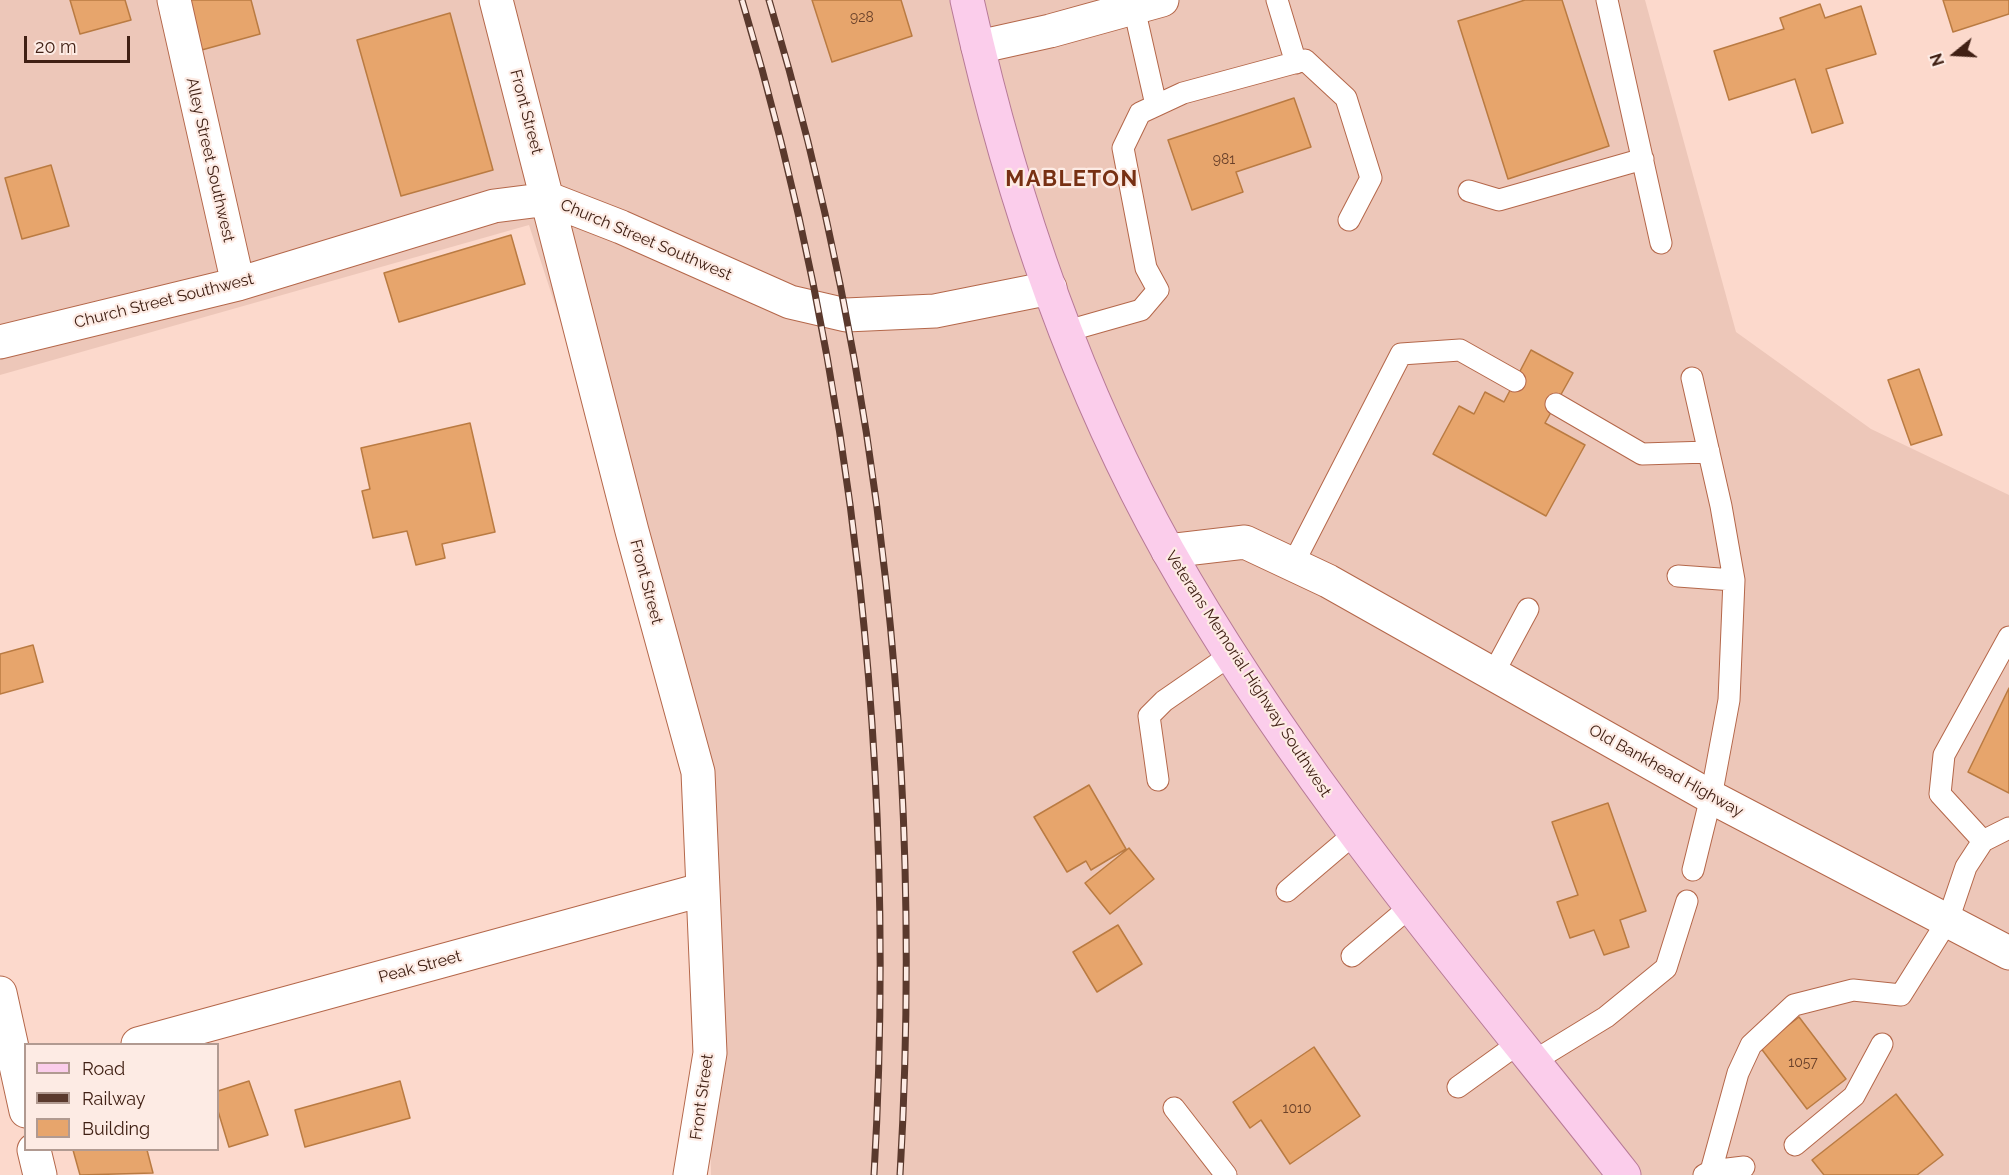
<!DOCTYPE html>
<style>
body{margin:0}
#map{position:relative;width:2009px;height:1175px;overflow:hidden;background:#fcd9cc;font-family:Raleway,sans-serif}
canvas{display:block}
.legend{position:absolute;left:24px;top:1043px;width:195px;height:108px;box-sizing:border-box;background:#fdebe4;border:2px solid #b19a91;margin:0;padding:8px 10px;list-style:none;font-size:18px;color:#402014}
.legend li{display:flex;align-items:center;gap:12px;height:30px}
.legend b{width:30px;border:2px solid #b19a91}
.north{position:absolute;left:1925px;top:24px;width:60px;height:60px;-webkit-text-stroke:4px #fdebe4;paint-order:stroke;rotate:252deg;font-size:16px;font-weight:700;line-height:24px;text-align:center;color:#402014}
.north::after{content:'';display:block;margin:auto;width:21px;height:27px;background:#402014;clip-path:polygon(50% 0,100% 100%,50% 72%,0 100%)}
.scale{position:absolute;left:24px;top:36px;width:106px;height:27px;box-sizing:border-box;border:3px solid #402014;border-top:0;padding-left:8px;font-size:18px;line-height:21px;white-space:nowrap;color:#402014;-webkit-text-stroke:4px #fdebe4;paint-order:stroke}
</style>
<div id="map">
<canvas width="2009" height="1175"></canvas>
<ul class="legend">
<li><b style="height:8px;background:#fbcdeb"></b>Road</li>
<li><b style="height:8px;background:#5a392d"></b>Railway</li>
<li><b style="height:16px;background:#e7a56c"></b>Building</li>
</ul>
<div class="north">N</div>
<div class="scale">20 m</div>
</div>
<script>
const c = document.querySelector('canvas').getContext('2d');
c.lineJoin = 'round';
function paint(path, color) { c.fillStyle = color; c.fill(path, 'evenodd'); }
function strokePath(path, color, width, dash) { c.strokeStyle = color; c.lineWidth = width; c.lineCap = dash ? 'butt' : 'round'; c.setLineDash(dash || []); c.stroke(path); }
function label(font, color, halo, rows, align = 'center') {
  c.font = font + ' Raleway,sans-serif'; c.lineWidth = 4.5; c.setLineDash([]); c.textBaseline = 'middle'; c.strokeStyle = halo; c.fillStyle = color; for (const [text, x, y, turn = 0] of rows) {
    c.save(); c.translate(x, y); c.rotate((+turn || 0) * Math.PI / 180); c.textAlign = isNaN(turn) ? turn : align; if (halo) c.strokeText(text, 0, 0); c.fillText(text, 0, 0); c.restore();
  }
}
paint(new Path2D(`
 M0 0H1645L1736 332 1871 429 2009 495V1175H711L706 839 656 615 529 225 0 375Z`), '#edc7b9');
const building = new Path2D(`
 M70 0H125L131 20 80 34Z
 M184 0H251L260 34 198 51Z
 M812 0H901L912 36 832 62Z
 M1525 0H1562L1609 146 1508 179 1458 21Z
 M1943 0H2009V14L1953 32Z
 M1820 4 1825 18 1861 6 1876 54 1826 69 1843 123 1812 133 1795 79 1729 100 1714 51 1784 29 1780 18Z
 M450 13 493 170 401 196 357 40Z
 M1294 98 1311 147 1236 172 1243 192 1192 210 1168 140Z
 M51 165 69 226 22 239 5 178Z
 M511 235 525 284 399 322 384 273Z
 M1531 350 1573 373 1545 423 1585 445 1546 516 1433 454 1459 406 1474 414 1485 392 1504 402Z
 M1919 369 1942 435 1911 445 1888 380Z
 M470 423 495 532 442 544 445 558 416 565 407 531 373 538 362 491 370 489 361 448Z
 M33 645 43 682 0 694V654Z
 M2009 688V793L1968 772Z
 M1089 785 1126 849 1091 870 1086 861 1067 872 1034 817Z
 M1608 803 1646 911 1620 920 1629 947 1604 955 1594 930 1570 938 1557 902 1578 895 1552 822Z
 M1129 848 1154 879 1110 914 1085 883Z
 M1118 925 1142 964 1097 992 1073 952Z
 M1799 1017 1846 1079 1807 1109 1760 1047Z
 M1314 1047 1360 1116 1290 1164 1261 1120 1250 1128 1233 1102Z
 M249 1081 268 1135 229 1147 218 1111V1091Z
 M400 1081 410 1118 305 1147 295 1110Z
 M1896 1094 1943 1155 1917 1175H1824L1812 1160Z
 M73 1150H147L153 1173 80 1175Z`);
paint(building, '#e7a56c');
strokePath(building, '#ba7b42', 1.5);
const service = new Path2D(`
 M1130 0 1134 8 1156 105
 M1277 0 1296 63
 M1607 0 1661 243
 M1469 191 1499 200 1643 159
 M1067 331 1141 310 1158 290 1146 268 1123 148 1140 113 1183 93 1305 60 1346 98 1371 178 1349 220
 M1692 378 1721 506 1734 580 1729 700 1711 797 1693 870
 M1556 404 1642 454 1709 452
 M1293 564 1401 354 1460 350 1515 381
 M1678 576 1734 580
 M1493 674 1528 609
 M1158 780 1149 716 1164 701 1232 654
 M1983 841 1940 794 1944 755 2009 637
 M1287 891 1354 834
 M1352 956 1411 906
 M1534 1061 1606 1017 1666 968 1687 901
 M1458 1087 1519 1043
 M1174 1108 1226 1175
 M1795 1145 1854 1096 1882 1044
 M1711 1171 1738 1073 1751 1045 1794 1005 1853 990 1901 995 1948 920 1966 867 1983 841 2009 828
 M1704 1175 1711 1171 1744 1167`);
const minor = new Path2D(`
 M174 0 238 284
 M496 0 632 531 698 772 710 1053 690 1175
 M978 47 1050 31 1162 0
 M0 342 238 284 494 206 549 199 621 227 790 302 846 315 935 311 1050 288
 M0 993 26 1111
 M138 1044 701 890
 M34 1150 40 1175`);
const tertiary = new Path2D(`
 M1168 551 1245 542 1328 581 1711 797 2009 953`);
const primary = new Path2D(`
 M967 0C1009 190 1073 381 1168 551 1295 776 1465 973 1624 1175`);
strokePath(service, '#b4674a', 23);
strokePath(minor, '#b4674a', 35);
strokePath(tertiary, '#b4674a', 35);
strokePath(primary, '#b87a97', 35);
strokePath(service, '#fff', 21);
strokePath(minor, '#fff', 33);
strokePath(tertiary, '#fff', 33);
strokePath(primary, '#fbcdeb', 33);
const rail = new Path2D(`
 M742 0C856 379 897 780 874 1175
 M769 0C883 379 923 781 900 1175`);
strokePath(rail, '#5a392d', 7);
strokePath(rail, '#fdebe4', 4.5, [14]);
label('14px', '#6a412a', null, [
 ["928",862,18],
 ["981",1224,160],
 ["1057",1803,1063],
 ["1010",1297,1109]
]);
label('16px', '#402014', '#fdebe4', [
 ["Front Street",526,112,75],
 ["Alley Street Southwest",210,160,77],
 ["Church Street Southwest",646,240,23],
 ["Church Street Southwest",164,301,-14],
 ["Front Street",646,582,75],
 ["Veterans Memorial Highway Southwest",1248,674,57],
 ["Old Bankhead Highway",1666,771,29],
 ["Peak Street",420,967,-15],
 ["Front Street",702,1097,-82]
]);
c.letterSpacing = '1.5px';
label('bold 22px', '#773013', '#fdebe4', [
 ["MABLETON",1072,179]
]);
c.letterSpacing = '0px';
</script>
